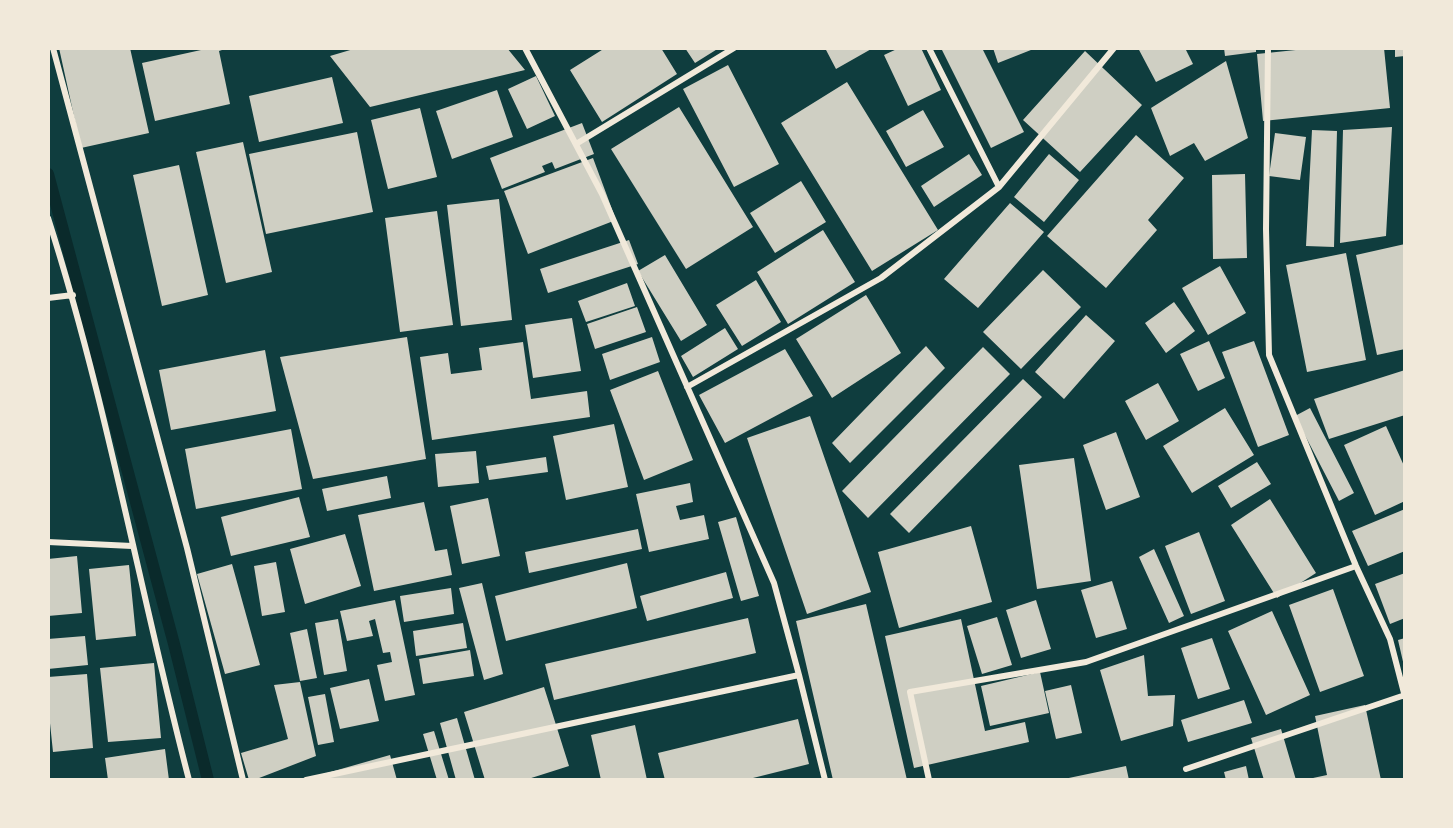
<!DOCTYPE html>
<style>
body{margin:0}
#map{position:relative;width:1453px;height:828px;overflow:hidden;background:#0f3d3e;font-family:"Nunito Sans",sans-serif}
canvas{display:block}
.frame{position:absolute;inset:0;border:50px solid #f1e9da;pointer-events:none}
</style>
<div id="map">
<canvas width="1453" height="828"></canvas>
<div class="frame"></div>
</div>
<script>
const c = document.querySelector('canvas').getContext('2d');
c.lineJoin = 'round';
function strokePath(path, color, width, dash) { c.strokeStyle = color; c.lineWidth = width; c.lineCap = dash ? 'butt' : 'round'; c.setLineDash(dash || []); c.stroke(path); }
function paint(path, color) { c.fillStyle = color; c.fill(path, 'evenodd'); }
strokePath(new Path2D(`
 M48 174 174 644 208 780`), '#0a2a2b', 12);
paint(new Path2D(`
 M59 48H130L149 133 81 148Z
 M201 48H228L219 51 230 104 155 121 142 63 201 50Z
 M357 48H507L525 70 370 107 330 56Z
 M605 48H661L677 74 602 122 570 70Z
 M685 48H719L695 63Z
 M825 48H873L836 69Z
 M899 48H921L941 90 908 106 884 55Z
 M941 48H982L1024 132 991 148Z
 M993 48H1036L998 63Z
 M1138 48H1185L1193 64 1156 82Z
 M1224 48H1256V52L1225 56Z
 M1315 48H1384L1390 108 1263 121 1257 54Z
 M1395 48H1405V56L1395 57Z
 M1085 51 1142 105 1080 172 1023 120Z
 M1226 61 1248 138 1205 161 1194 143 1170 156 1151 108Z
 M728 65 779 164 734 187 683 89Z
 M536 76 555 116 527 129 508 89Z
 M332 77 343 123 259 142 249 96Z
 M847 82 938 230 872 271 781 123Z
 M497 90 513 137 452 159 436 111Z
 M679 107 753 227 686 269 611 149Z
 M420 108 437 177 388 189 371 120Z
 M923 110 944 147 906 167 886 131Z
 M582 123 594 154 555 169 552 162 542 166 545 172 502 189 490 158Z
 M1392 127 1386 236 1340 243 1343 130Z
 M1312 130 1337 131 1334 247 1306 246Z
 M357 132 373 212 266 234 249 154Z
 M1275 133 1306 137 1300 180 1269 176Z
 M1136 135 1184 178 1148 220 1157 230 1106 288 1047 236Z
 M243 142 272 272 226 283 196 152Z
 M969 154 982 175 934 207 921 186Z
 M1049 154 1079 180 1044 222 1014 197Z
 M593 158 616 220 528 254 504 191Z
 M179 165 208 295 162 306 133 175Z
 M1245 174 1247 258 1213 259 1212 175Z
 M801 181 826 222 775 253 750 213Z
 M499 199 512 320 461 326 447 205Z
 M1010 203 1044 232 978 308 944 279Z
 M437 211 453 325 400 332 385 218Z
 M823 230 855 282 788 324 757 272Z
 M629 240 638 264 548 293 540 269Z
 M1405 244V349L1377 355 1356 255Z
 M1346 253 1366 360 1307 372 1286 265Z
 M665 255 707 325 681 341 638 271Z
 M1220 266 1246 313 1208 335 1182 288Z
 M1043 270 1081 307 1021 369 983 332Z
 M756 280 781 322 742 346 716 305Z
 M627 283 635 306 586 322 578 301Z
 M866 295 901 353 832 398 796 339Z
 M1174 302 1195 331 1166 353 1145 323Z
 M637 307 646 332 595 349 587 324Z
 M1086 315 1115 341 1064 399 1035 372Z
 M572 318 581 371 533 378 525 325Z
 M725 328 738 349 693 377 681 356Z
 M407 337 426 459 313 479 280 357Z
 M652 337 660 362 610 380 602 354Z
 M1209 341 1225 378 1198 391 1180 354Z
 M1254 341 1289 435 1258 447 1222 352Z
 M523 342 531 399 587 391 590 417 432 440 420 357 448 353 451 374 482 370 479 348Z
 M926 346 945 368 850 463 832 443Z
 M983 347 1010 374 868 518 842 491Z
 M785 349 813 396 725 443 699 395Z
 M265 350 276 411 171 430 159 370Z
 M1405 370V415L1329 439 1314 399Z
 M658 371 693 460 644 480 610 390Z
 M1023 379 1042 397 909 533 890 514Z
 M1158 383 1179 421 1146 440 1125 401Z
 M1225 408 1254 455 1192 493 1163 446Z
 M1310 408 1354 493 1339 501 1295 416Z
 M810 416 871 592 807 614 747 438Z
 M614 424 628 487 566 500 553 436Z
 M1386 426 1405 468V501L1375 515 1344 445Z
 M291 429 302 489 196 509 185 449Z
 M1116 432 1140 497 1106 510 1083 445Z
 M476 451 479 483 438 487 435 454Z
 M546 457 548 472 489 480 486 466Z
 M1074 458 1091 581 1037 589 1019 465Z
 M1257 462 1271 484 1231 508 1218 486Z
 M387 476 391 498 327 511 322 489Z
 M690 483 693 502 676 506 680 520 704 515 709 539 649 552 636 494Z
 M299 497 310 537 231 556 221 517Z
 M488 498 500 556 462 564 450 506Z
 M1270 499 1316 573 1277 598 1231 525Z
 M424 502 435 551 447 549 452 575 374 591 358 515Z
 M1405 509V551L1368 566 1352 531Z
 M736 517 759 596 741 601 718 522Z
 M971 526 992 602 899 628 878 552Z
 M638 529 642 549 529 573 525 552Z
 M1199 532 1225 601 1191 614 1165 546Z
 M345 534 361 586 305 604 290 549Z
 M1154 549 1184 616 1169 623 1139 557Z
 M77 556 82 613 48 616V559Z
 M276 562 285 612 262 616 254 566Z
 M627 563 637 608 506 641 495 596Z
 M232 564 260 665 225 674 197 574Z
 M129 565 136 636 96 640 89 569Z
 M726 572 733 598 647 621 640 596Z
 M1405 573V618L1390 624 1375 584Z
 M1112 581 1127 629 1096 638 1081 590Z
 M482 583 503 674 484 680 459 588Z
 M451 588 454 614 404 622 400 596Z
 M1333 589 1364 676 1320 692 1289 605Z
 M395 600 415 695 385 701 377 665 392 662 390 652 383 653 375 619 369 621 373 636 347 641 340 611Z
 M1036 600 1051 649 1021 658 1006 610Z
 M866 604 907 780H833L796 621Z
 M1272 611 1310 695 1266 715 1228 631Z
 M997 617 1012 665 982 674 967 626Z
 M748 618 756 653 554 700 545 664Z
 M338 619 347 671 324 675 315 623Z
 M961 619 985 731 1025 722 1029 742 914 768 885 636Z
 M463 623 467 648 416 656 413 631Z
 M307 629 317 678 300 681 290 633Z
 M85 636 88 665 48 669V639Z
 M1212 638 1230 689 1198 699 1181 648Z
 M1405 638V665L1404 666 1398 640Z
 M470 650 474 676 423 684 419 659Z
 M1144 655 1148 696 1175 695 1173 726 1121 741 1100 670Z
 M154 663 161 738 108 742 100 668Z
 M1040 672 1049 713 990 726 981 686Z
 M87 674 93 748 53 752 48 704V677Z
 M369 679 379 721 340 729 330 688Z
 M300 682 316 756 254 780H249L241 753 288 739 274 685Z
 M1071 685 1082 733 1056 739 1045 691Z
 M544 687 569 766 525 780H485L464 712Z
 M325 694 334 742 318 745 308 697Z
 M1244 700 1252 723 1188 742 1181 720Z
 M1365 705 1381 780H1313V778L1327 775 1315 716Z
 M457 718 475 780H456L440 723Z
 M798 719 809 764 745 780H665L658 753Z
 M635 725 647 780H601L591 735Z
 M1281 729 1296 780H1264L1251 738Z
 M434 731 449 780H437L423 734Z
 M165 749 169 780H108L105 758Z
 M390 755 397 780H306V779Z
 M1126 766 1129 780H1064V779Z
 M1246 766 1249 780H1226L1224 772Z`), '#cfcfc3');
strokePath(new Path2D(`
 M53 48 187 548 243 780
 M929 48 999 187
 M1268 48 1266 229 1269 355 1356 566 1390 639 1405 697
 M576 144 734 48
 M48 218C107 402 140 593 189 780
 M48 298 73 295
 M687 387 881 278 999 187 1114 48
 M48 542 132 546
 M799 675 825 780
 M1186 769 1405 695
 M306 780 799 675 774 583 602 194 525 48
 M929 780 910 692 1086 662 1356 566`), '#f1e9da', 6);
</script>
